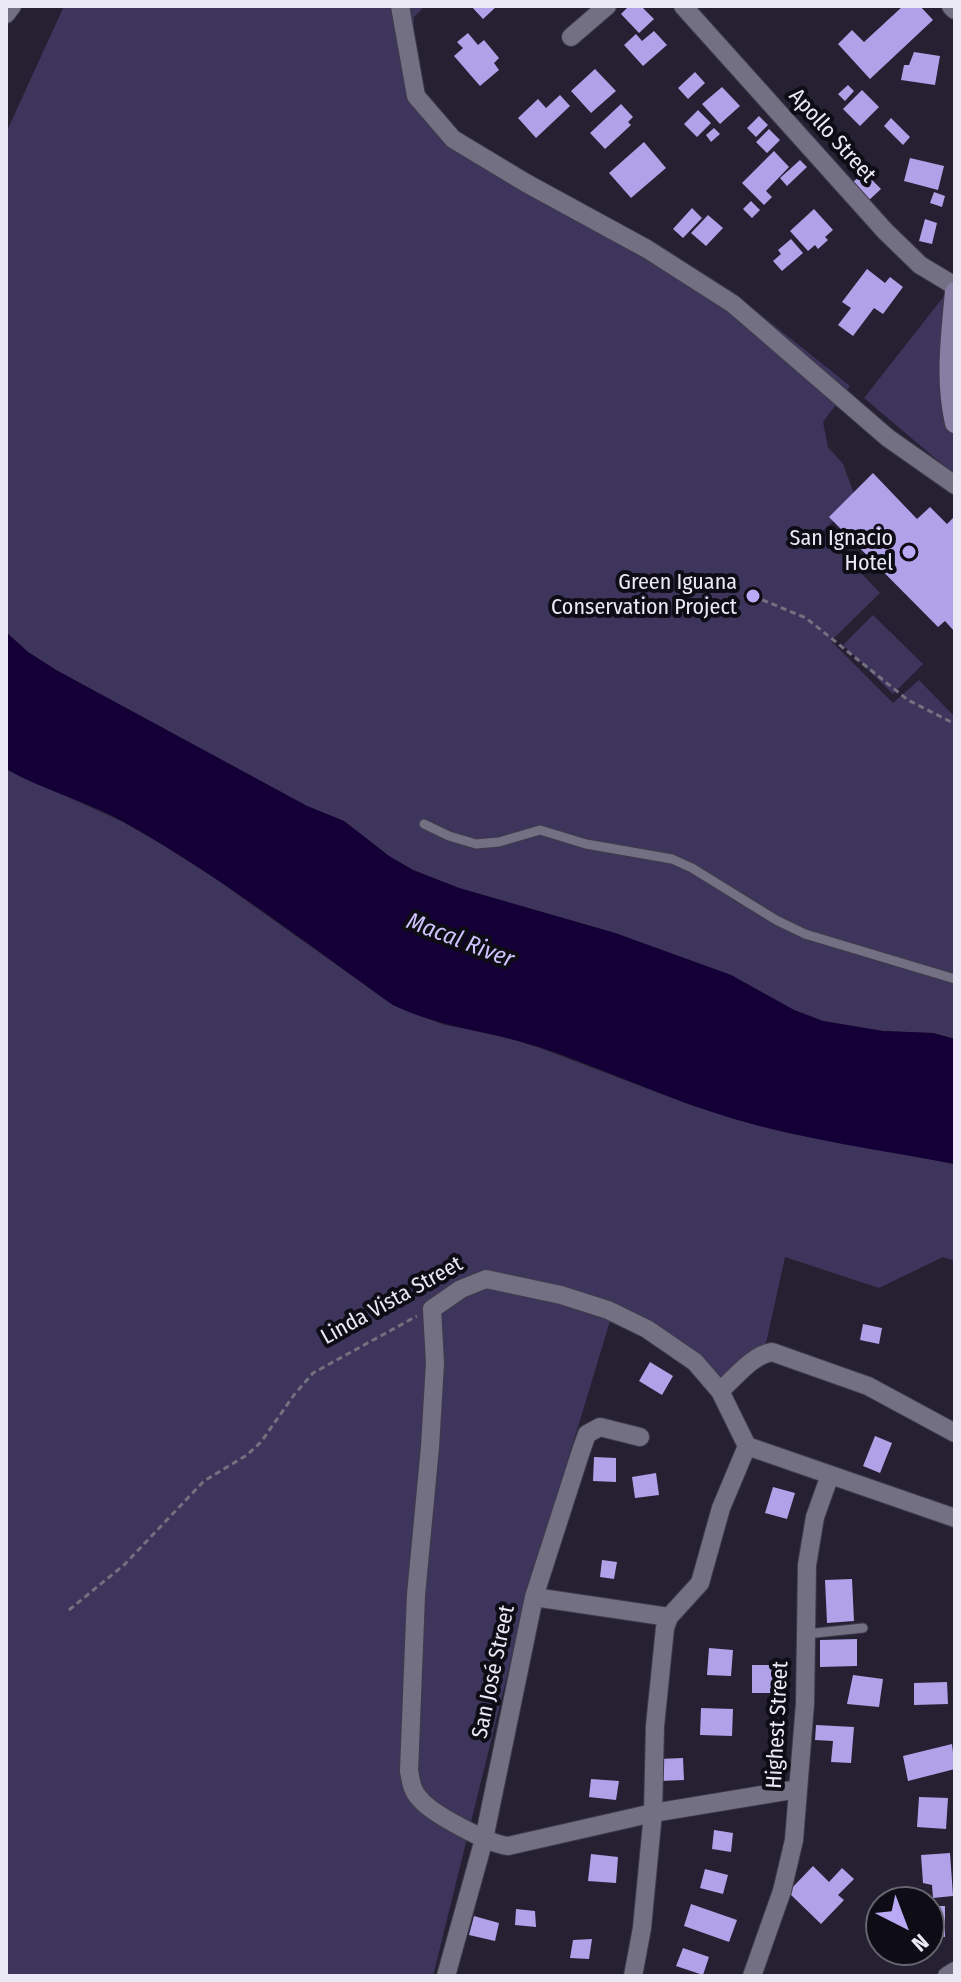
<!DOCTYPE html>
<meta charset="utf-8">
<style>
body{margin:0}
#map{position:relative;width:961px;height:1982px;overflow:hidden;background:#252133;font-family:"Fira Sans Condensed",sans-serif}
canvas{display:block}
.frame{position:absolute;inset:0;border:8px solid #ebe9f5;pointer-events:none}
.north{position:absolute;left:865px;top:1886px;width:80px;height:80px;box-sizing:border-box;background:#0e0c14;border:2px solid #66646e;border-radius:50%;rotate:138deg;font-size:22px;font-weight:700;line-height:32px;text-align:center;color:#ebe9f5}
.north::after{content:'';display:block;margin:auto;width:28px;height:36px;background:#baaaf6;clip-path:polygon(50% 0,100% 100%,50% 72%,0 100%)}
</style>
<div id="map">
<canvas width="961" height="1982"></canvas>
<div class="frame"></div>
<div class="north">N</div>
</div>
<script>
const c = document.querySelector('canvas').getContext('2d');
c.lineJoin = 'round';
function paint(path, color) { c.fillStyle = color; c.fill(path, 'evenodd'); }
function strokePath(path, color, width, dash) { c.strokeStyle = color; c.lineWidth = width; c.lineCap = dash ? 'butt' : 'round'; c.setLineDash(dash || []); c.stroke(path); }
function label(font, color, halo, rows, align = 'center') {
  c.font = font + ' "Fira Sans Condensed",sans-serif'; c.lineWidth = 8; c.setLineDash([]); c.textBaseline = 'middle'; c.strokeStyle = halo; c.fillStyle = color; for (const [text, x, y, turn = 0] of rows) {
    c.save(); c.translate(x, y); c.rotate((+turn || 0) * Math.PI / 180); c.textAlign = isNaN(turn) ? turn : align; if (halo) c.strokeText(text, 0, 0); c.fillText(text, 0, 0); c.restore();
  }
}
paint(new Path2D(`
 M64 6H425L414 17 410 80 419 107 643 248 730 290 850 386 823 422 828 447 843 464 856 499 822 532 880 593 831 641 893 703 919 680 955 717V1039L933 1033 883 1031 823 1021 794 1010 731 975 615 933 459 888 413 870 389 856 344 821 307 806 56 670 28 652 6 632V133Z
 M955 282V475L864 398Z
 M873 615 923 664 893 694 843 645Z
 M6 769 121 821 163 845 213 877 393 1005 445 1025 495 1034 540 1048 693 1106 768 1127 955 1164V1261L943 1257 879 1288 785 1257 766 1343 720 1379 613 1311 526 1599 433 1976H6Z`), '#3e355c');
paint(new Path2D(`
 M6 632 28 652 56 670 307 806 344 821 389 856 413 870 459 888 615 933 731 975 794 1010 823 1021 883 1031 933 1033 955 1039V1164C881 1150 806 1140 734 1119 667 1099 605 1069 539 1047 490 1031 440 1028 393 1005 305 942 218 875 124 822 86 801 43 790 6 769Z`), '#140036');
paint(new Path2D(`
 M471 6H497L483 19Z
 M629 6H641L654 19 639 33 621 14Z
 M903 6H920L933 20 870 79 838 44 852 30 864 42Z
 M654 31 667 45 643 66 624 45 636 34 642 41Z
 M468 33 478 45 484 40 499 58 494 63 499 70 480 86 454 56 463 48 457 42Z
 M914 52 940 56 935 85 901 80 904 65H909Z
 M595 69 616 91 591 113 571 91Z
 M695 72 705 83 688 99 678 88Z
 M848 85 854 91 845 101 838 94Z
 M722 87 740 106 720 124 702 104Z
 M862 90 879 107 860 126 843 109Z
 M560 95 570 106 536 138 518 118 538 99 546 108Z
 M621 104 633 117 628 122 631 125 605 149 590 133Z
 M698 110 711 123 697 137 684 124Z
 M759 116 768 125 756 137 747 128Z
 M891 118 910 137 903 145 884 126Z
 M714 128 720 134 711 142 706 135Z
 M769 129 780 140 767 153 756 142Z
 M644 142 666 168 631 198 609 173Z
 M774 151 789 167 766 191 772 197 764 205 742 183Z
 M910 158 944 166 938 190 904 181Z
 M800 160 807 167 787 186 780 178Z
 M864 172 881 189 868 201 852 183Z
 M934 192 945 196 942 207 930 203Z
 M751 201 760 210 752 218 743 209Z
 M692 208 702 218 683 238 673 229Z
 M814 209 833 230 825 237 828 240 818 249 815 245 808 251 790 231Z
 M708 215 723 228 706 246 691 233Z
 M925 219 937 223 932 244 919 241Z
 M791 239 803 253 782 271 773 261 781 254 778 250Z
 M867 269 885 283 890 277 903 287 883 314 874 308 853 336 838 325 851 308 842 302Z
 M873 473 917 519 930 507 947 524 955 516V632L945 621 938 627 829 517Z
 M863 1324 882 1328 879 1344 860 1340Z
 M650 1362 673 1376 662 1395 639 1381Z
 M875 1436 892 1443 880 1473 863 1466Z
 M594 1457 616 1458V1482L593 1481Z
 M656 1473 659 1495 635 1498 632 1477Z
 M773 1487 795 1493 787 1519 765 1513Z
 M602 1560 617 1562 614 1579 600 1577Z
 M852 1579 854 1621 827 1623 825 1580Z
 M857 1639V1666L820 1667V1640Z
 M709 1648 733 1650 731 1676 707 1675Z
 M752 1665H779L780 1693H752Z
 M853 1675 883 1679 879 1707 847 1704Z
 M947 1682 948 1704 914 1705V1683Z
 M701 1708 733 1709 732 1736 700 1735Z
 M816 1725 854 1727 851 1763 831 1762 833 1741 815 1740Z
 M952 1744 955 1769 908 1781 903 1756Z
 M683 1758 684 1780 660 1781 659 1759Z
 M591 1779 619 1781 616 1800 589 1797Z
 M919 1797 948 1798 946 1829 917 1827Z
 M714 1830 733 1833 731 1852 712 1849Z
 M950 1853 953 1896 933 1898 932 1885 923 1883 921 1855Z
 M591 1854 618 1857 616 1883 588 1881Z
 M813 1866 829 1882 842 1868 854 1879 838 1895 844 1900 821 1924 788 1892Z
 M705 1869 728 1875 723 1894 700 1888Z
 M691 1904 737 1920 729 1942 684 1926Z
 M929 1906H945V1937L929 1936Z
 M516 1909 535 1911 536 1927 515 1925Z
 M474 1916 499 1923 495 1941 469 1935Z
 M592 1939 589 1959 570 1958 573 1940Z
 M683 1948 709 1957 703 1975 676 1966Z`), '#b0a1e9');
const service = new Path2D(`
 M424 824 449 836 476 844 499 842 540 830 586 844 672 859 692 868 776 920 805 934 955 979
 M806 1634 863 1628`);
const minor = new Path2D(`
 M400 6 416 96 453 139 526 183 647 249 733 304 888 438 955 485
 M683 6 885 231 920 265 955 286
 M6 14 12 6
 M571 37 607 6
 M720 1391C735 1378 752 1355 772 1352L868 1386 955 1433
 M747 1446 955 1518
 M534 1597 669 1617
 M446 1976 484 1839 534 1597 581 1451 587 1434 600 1427 640 1437
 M633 1976 642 1928 653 1813 655 1726 665 1628 669 1617 700 1583 721 1508 747 1446 720 1391 695 1362 647 1329 608 1310 561 1295 486 1279 461 1289 432 1309 435 1363 430 1447 416 1595 409 1771C411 1782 412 1791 420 1799 432 1814 489 1844 508 1846L653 1813 798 1789
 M752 1976 782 1891 794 1840 805 1704 807 1565 815 1517 830 1475
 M947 1976 955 1971`);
const tertiary = new Path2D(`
 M952 6 955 9`);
const secondary = new Path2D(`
 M955 292C951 336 945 380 955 423`);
strokePath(service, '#3f3c4a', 11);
strokePath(minor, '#3f3c4a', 20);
strokePath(tertiary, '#3f3c4a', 22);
strokePath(secondary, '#3f3c4a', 22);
strokePath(new Path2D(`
 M753 596 806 618 908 700 955 724
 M69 1610 124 1565 204 1481 247 1455 261 1442 294 1395 313 1373 417 1316`), '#73707f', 3, [6, 4]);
strokePath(service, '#737084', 9);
strokePath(minor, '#737084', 18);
strokePath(tertiary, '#737084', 20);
strokePath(secondary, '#867fa3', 20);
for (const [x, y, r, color] of [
 [909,552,8,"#baaaf6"],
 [753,596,8,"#baaaf6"]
]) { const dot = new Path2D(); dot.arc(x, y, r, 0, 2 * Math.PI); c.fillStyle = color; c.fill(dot); strokePath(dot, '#0e0c14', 3); }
label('22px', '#ebe9f5', '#0e0c14', [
 ["Apollo Street",832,136,48],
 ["Linda Vista Street",392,1301,-29],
 ["San José Street",494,1672,-78],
 ["Highest Street",778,1725,-87]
]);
label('22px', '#ebe9f5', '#0e0c14', [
 ["San Ignacio",893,539],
 ["Hotel",893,564],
 ["Green Iguana",737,583],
 ["Conservation Project",737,608]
], 'right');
label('italic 24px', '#cdc2fc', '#0e0c14', [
 ["Macal River",460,941,21]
]);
</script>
